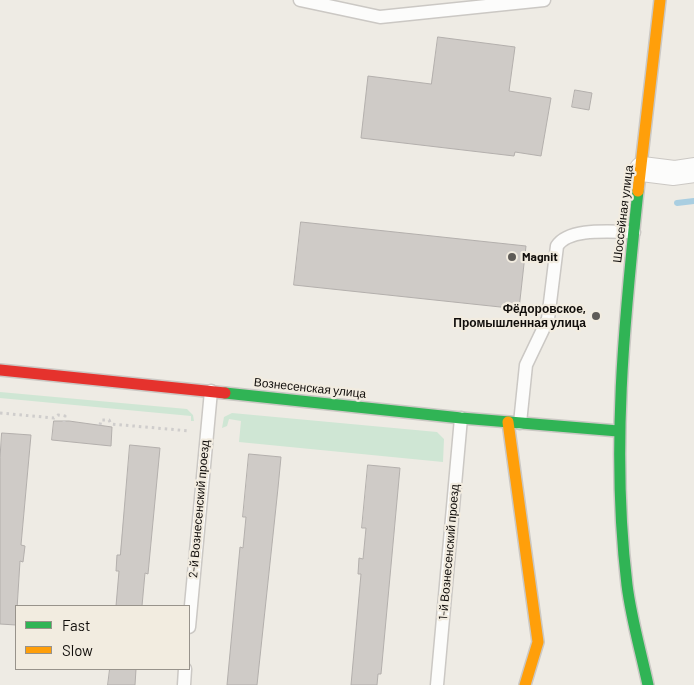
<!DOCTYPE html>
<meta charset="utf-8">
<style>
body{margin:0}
#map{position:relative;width:694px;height:685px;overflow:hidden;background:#eeebe4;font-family:Barlow,sans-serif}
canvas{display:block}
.legend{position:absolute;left:15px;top:605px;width:175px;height:65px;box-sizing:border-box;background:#f2ece0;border:1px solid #98938b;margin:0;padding:6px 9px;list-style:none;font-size:15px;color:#110e0b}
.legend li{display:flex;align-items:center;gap:10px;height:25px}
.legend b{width:25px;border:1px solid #98938b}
</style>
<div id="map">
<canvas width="694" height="685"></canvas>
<ul class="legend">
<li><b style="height:6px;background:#30b455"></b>Fast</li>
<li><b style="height:6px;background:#ff9f0a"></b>Slow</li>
</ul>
</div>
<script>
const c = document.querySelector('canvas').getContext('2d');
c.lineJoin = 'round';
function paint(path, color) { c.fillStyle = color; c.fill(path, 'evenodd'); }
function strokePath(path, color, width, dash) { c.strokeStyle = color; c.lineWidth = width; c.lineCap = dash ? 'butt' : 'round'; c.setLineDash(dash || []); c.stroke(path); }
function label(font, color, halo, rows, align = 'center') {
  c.font = font + ' Barlow,sans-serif'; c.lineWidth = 4.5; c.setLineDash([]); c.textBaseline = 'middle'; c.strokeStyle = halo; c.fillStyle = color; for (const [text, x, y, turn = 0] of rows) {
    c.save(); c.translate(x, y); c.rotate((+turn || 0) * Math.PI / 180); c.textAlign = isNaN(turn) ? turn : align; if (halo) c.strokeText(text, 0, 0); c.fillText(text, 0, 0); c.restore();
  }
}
paint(new Path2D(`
 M0 392 187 409 193 415 194 421H191V416L0 398Z
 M232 413 437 432 444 439 443 462 239 442 241 421 229 419 227 426 222 428 224 417Z`), '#cfe6d4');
strokePath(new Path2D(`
 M677 203 694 201`), '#a9cee1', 6);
const building = new Path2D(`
 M438 37 515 47 509 91 551 98 541 156 515 152 514 156 361 138 368 76 431 84Z
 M575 90 592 93 589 110 572 107Z
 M301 222 526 246 519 309 294 285Z
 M54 421H69L112 427 111 446 52 440Z
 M2 433 31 435 21 545 25 546 23 562 20 561 16 625 0 624V458Z
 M130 445 160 448 148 574 145 573 142 606H116L119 571H116L117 555H120Z
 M249 454 281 457 278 488 257 685H227L240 547 243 548 246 517H243Z
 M368 465 400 468 381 674H378L377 685H351L361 574H358L359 558 363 559 366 528H362Z
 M110 669H136L135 685H108Z`);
paint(building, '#cfcbc7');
strokePath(building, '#b3afac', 1);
const lane = new Path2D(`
 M300 0 380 17 544 0
 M520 423 526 365 548 319 557 246C569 227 612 232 634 232
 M189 627 211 391
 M184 685 185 669
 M437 685 461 418`);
const street = new Path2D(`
 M642 169 674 173 694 170`);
const fast = new Path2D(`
 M638 191C624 322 611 453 627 585 631 618 641 652 648 685
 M225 393 461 418 618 431`);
const slow = new Path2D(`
 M638 191 660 0
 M508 422 538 642 525 685`);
const jam = new Path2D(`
 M0 370 225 393`);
strokePath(lane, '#cbc8c4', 15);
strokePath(street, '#cbc8c4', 26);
strokePath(fast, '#cbc8c4', 14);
strokePath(slow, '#cbc8c4', 14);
strokePath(jam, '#cbc8c4', 14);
strokePath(new Path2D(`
 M0 413 54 418 58 415 65 416 64 422
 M100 425 101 420H109L111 424 190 431`), '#cfcdcc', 3, [2.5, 4]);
strokePath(lane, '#fcfcfb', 12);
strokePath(street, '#fcfcfb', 24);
strokePath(fast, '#30b455', 11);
strokePath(slow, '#ff9f0a', 11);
strokePath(jam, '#e5322d', 11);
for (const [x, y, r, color] of [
 [512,257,5,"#5e5b57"],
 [596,316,5,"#5e5b57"]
]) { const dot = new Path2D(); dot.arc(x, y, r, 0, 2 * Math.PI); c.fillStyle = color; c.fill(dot); strokePath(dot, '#f2ece0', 2); }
label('12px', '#110e0b', '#f2ece0', [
 ["Шоссейная улица",623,214,-83],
 ["Вознесенская улица",310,388,6],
 ["2-й Вознесенский проезд",199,509,-85],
 ["1-й Вознесенский проезд",449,552,-85]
]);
label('bold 12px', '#110e0b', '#f2ece0', [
 ["Magnit",522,257],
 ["Фёдоровское,",586,309,"right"],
 ["Промышленная улица",586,323,"right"]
], 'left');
</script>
